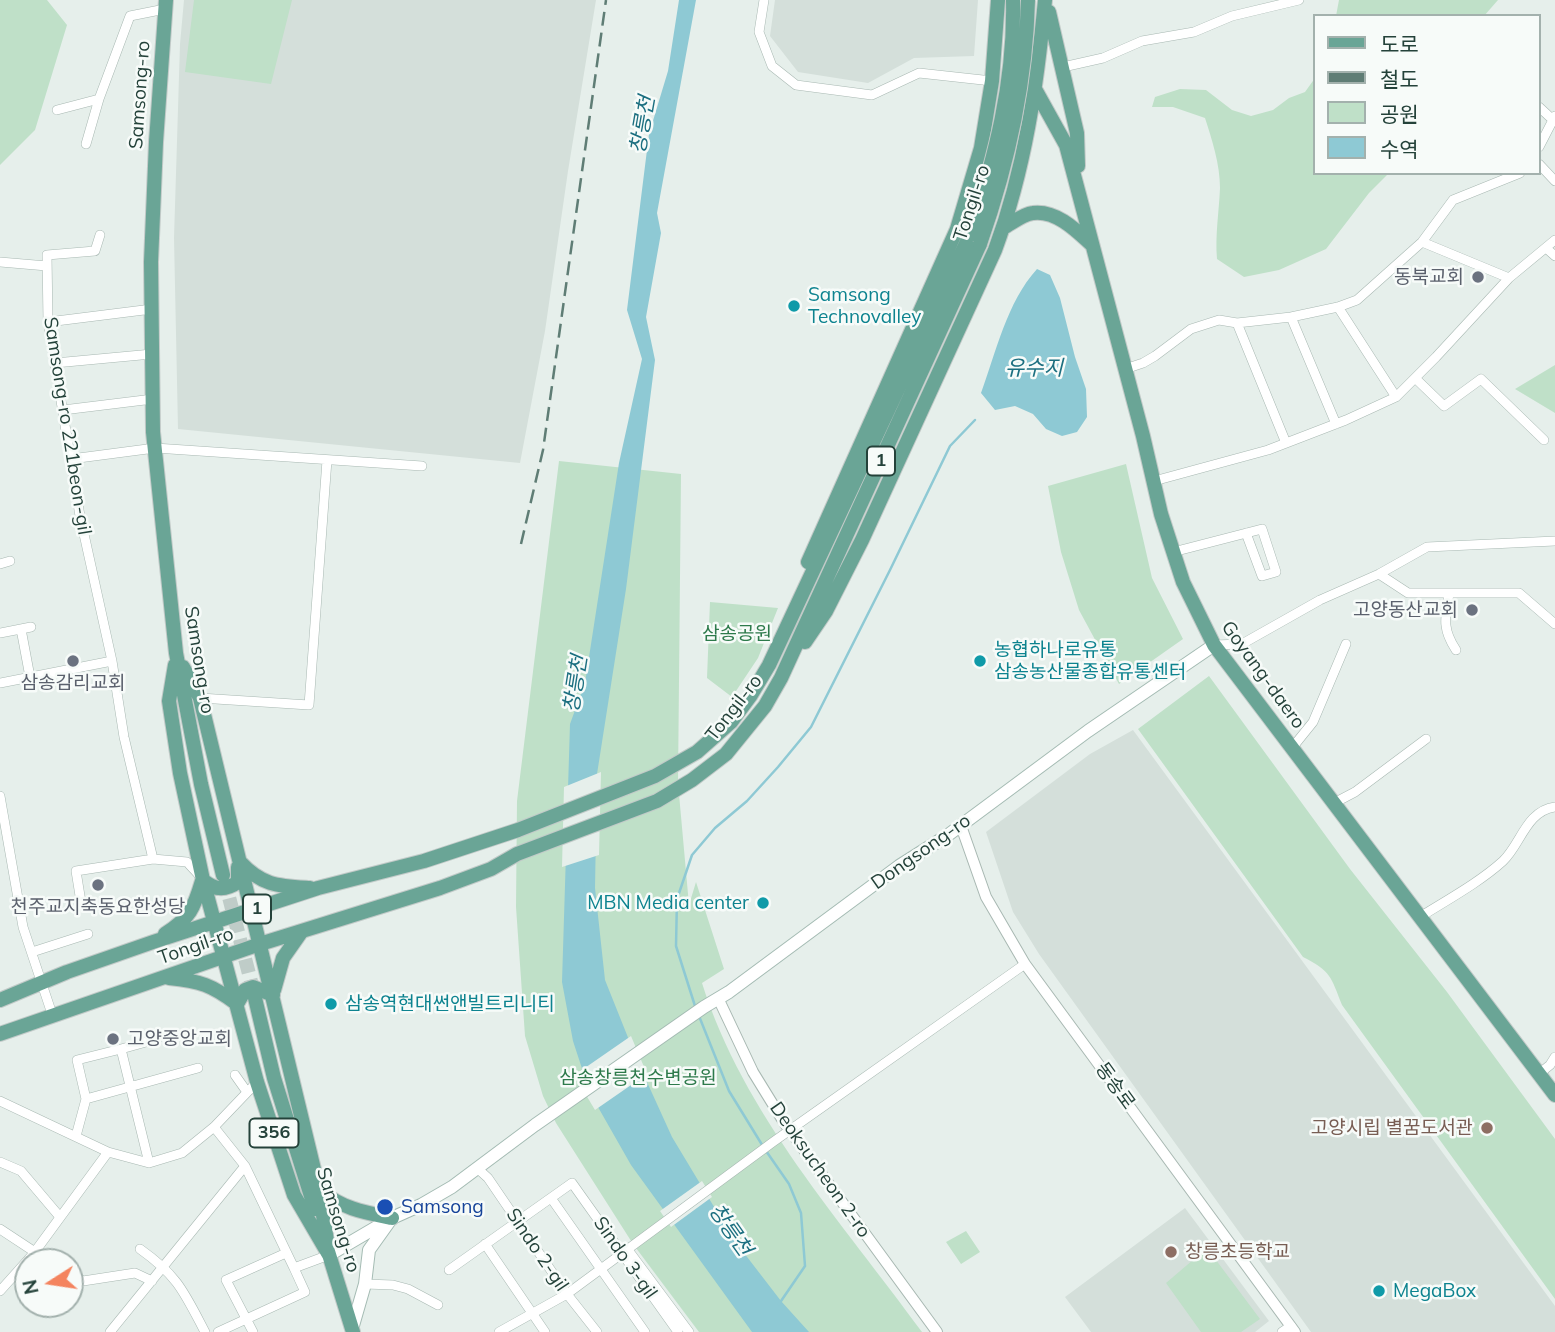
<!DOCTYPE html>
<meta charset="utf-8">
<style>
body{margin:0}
#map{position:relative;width:1555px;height:1332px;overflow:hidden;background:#e6efeb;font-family:Mulish,"Noto Sans KR",sans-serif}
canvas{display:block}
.legend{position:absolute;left:1313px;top:14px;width:228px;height:161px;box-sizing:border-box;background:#f7fbf9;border:2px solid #a3b1ad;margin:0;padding:9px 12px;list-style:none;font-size:21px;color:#24423a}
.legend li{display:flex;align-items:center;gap:14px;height:35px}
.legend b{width:35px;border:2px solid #a3b1ad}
.north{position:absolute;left:14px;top:1248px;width:70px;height:70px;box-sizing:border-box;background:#f7fbf9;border:2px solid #a3b1ad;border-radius:50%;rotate:258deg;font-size:19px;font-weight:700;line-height:28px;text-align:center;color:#24423a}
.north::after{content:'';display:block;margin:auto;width:24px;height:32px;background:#f4845f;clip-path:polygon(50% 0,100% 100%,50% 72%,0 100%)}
</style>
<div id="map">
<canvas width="1555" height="1332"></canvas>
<ul class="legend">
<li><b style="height:9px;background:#6aa596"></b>도로</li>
<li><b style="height:9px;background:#5f7d75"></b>철도</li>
<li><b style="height:19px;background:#bfe0c8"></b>공원</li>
<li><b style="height:19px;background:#8ec9d4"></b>수역</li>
</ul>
<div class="north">N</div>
</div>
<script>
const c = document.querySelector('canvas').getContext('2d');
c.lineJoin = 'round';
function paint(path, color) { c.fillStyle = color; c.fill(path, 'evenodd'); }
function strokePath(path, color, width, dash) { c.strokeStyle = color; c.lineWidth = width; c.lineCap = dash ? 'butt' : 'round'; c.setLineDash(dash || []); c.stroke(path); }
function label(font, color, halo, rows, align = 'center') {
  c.font = font + ' Mulish,"Noto Sans KR",sans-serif'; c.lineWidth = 5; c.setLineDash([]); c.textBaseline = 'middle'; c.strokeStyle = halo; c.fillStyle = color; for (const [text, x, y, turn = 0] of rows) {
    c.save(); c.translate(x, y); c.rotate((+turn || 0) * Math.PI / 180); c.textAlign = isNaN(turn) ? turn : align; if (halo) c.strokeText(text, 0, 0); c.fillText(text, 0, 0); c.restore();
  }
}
paint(new Path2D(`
 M184 0H596L568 171 545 331 520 463 178 429 174 238 180 44Z
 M775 0H978L974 56 914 58 868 83 798 72 770 36Z
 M1133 730 1555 1306V1332H1311L1039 954 1013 912 986 832 1090 754Z
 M1185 1208 1269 1321 1255 1332H1091L1065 1297Z`), '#d4dfda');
paint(new Path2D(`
 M0 0H47L67 25 35 130 0 165Z
 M194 0H292L271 84 185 72Z
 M1339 0H1498L1484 16H1336Z
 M1315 78V173H1389L1369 193 1326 249 1279 270 1244 277 1217 259C1215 235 1219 212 1220 188 1220 164 1212 140 1205 118L1173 107H1152L1155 97 1180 89 1206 90 1232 110 1251 116 1273 110 1289 98 1305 92Z
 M1555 365V413L1515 389Z
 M559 461 681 474 678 783 689 905 696 882 724 969 702 983C743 1114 842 1222 922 1332H699L633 1244 556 1123 543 1096 525 1036 516 907 517 801Z
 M1126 464 1152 578 1183 639 1119 684 1079 610 1061 552 1048 486Z
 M710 602 778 608 758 658 732 697 707 678Z
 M1209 676 1350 869 1447 992 1555 1139V1299L1342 1005C1331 977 1331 971 1303 957L1138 729Z
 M966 1231 980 1252 961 1264 946 1242Z
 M1207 1248 1260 1319 1241 1332H1201L1166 1283Z`), '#bfe0c8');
paint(new Path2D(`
 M679 0H696L657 213 661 233 646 317 655 360 626 589 597 774 595 888 605 980 637 1060 672 1137 734 1240 781 1301 809 1332H752L631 1165 590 1093 573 1041 562 982 570 724 585 683 619 463 642 359 627 310 649 134 668 71Z
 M1037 269 1050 275 1060 298 1075 357 1086 389 1087 417 1077 432 1062 436 1046 429 1033 414 1015 406 995 410 981 393C996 352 1007 302 1037 269Z`), '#8ec9d4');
paint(new Path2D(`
 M601 772 599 855 562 867 564 787Z
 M631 1036 647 1074 595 1110 586 1095 579 1072Z
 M702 1181 712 1197 671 1227 660 1211Z`), '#e6efeb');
strokePath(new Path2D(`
 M695 1006 676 946 677 899 692 855 715 828 747 801 778 767 811 727 890 570 950 446 975 420
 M699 1016 729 1091 764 1148 789 1184 801 1213 805 1266 779 1304`), '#8ec9d4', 2.5);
strokePath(new Path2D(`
 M224 878 255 997`), '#bfccc8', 14, [14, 7]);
const minor = new Path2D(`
 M764 0 759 32 772 66 796 85 872 95 919 73 992 81
 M1063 67 1103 58 1142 41 1194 32 1232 16 1299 0
 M1539 107 1552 119
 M57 110 99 99
 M86 144 99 99 130 16 165 9
 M1539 147 1555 116
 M1539 164 1555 181
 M100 235 95 251 47 255 48 322 80 516 112 661 124 737 153 859
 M1422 242 1509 278
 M1546 248 1555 256
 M0 262 47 266
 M1338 307 1396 397
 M1291 317 1336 424
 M48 322 152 309
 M1237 323 1286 443
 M55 363 152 354
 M1125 369 1143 363 1155 356 1191 329 1219 320 1237 323 1291 317 1338 307 1357 300 1422 242 1453 200 1520 173
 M1415 378 1444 406 1481 379 1544 440
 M63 410 153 399
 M71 459 155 448 422 466
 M1154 481 1268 450 1346 420 1396 397 1436 357 1509 278 1555 240
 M1173 552 1262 529 1276 572 1262 576 1246 533
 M0 564 10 561
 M1379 574 1408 593H1519L1555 624
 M1449 594C1445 618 1442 629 1456 650
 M21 629 30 677
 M0 633 31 627
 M1214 645 1242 644 1320 600 1379 574 1427 547 1555 541
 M0 683 112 661
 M200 698 309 705 327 460
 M1292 748 1313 722 1346 644
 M0 796 23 927 53 1017
 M1334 803 1355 792 1426 739
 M81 902 76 871 153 859 187 862 200 876
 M1420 917C1447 900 1480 882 1503 861 1521 844 1526 811 1555 807
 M32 952 88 934
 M121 1049 157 1039
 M1540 1073 1550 1065 1555 1057
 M235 1075 247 1092
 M86 1099 198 1068
 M0 1101 108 1152 149 1163 182 1153 214 1127 257 1082
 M214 1127 245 1166 294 1268 329 1255
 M76 1136 86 1099 77 1060 121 1049 149 1163
 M0 1162 21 1171 60 1217
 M477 1168 488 1178 567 1294 597 1332
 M551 1198 645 1332
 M0 1229 50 1262
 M485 1244 545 1332
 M140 1249C178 1276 184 1292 205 1332
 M628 1250 689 1332
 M449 1270 572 1183 678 1332
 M70 1274 83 1281 135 1273 152 1281
 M365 1284 393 1285 408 1289 438 1305
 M0 1291 34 1253 108 1152
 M110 1332 245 1166
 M218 1332 305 1292 294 1268
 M253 1332 226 1280 286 1253
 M499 1332 567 1294 773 1142 1025 964
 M1282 1332 1291 1326`);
const tertiary = new Path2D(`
 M961 826 986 897 1025 964 1295 1332
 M718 998 753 1072 785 1124 937 1332`);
const secondary = new Path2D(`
 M329 1255 392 1218 421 1205 452 1187 535 1125 704 1007 729 992 899 866 948 835 1088 731 1214 645
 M352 1329 365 1284 369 1250 389 1222`);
const primary = new Path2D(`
 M166 0 156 142 151 262 153 432 176 653 201 784 223 875
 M1049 12 1077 133 1078 166
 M1036 91 1066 145 1143 436 1161 514 1183 582 1214 645 1555 1095
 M1003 228C1012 223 1023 214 1033 213 1056 210 1076 230 1091 244
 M808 562 957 229 981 148 992 81 998 0
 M805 642 826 611 862 540 995 250C1025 169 1037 85 1045 0
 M175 665 169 701 180 773 203 880 257 1082 294 1195 329 1255
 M183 667 200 698 319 1190 328 1247
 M240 862C262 886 279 886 310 888
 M203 880C214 890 225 891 238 882V867
 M165 934C190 918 194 908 202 881
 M169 978C200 981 212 985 237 1004
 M274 990 283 958 302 931
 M255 998 274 1078 315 1209
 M0 1000 67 972 153 942 318 888 424 861 518 830 655 776 697 752 731 722 751 695 769 665 970 235
 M237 1004 245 990 253 987 273 995
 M0 1034 260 944 440 888 491 869 517 854 657 801 692 780 726 754 765 706 781 678 980 244
 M319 1190C344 1209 362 1212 392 1218
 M327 1248 353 1332`);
strokePath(minor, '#a8b8b2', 10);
strokePath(tertiary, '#a8b8b2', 12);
strokePath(secondary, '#a4bbb3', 14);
strokePath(primary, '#c2cac8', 16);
strokePath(minor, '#fff', 9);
strokePath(tertiary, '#fff', 10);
strokePath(secondary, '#fff', 12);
strokePath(primary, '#6aa596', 14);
strokePath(new Path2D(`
 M521 544 543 450 606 0`), '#5f7d75', 2.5, [14, 7]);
const primaryBridge = new Path2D(`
 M970 235C995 157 1015 82 1013 0
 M980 244C1008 164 1026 85 1028 0`);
strokePath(primaryBridge, '#c2cac8', 16, []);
strokePath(primaryBridge, '#6aa596', 14);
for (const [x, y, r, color] of [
 [1478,277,7,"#6b7280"],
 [794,306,7,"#0f9aa8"],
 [1472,610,7,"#6b7280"],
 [73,661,7,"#6b7280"],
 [980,661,7,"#0f9aa8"],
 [98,885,7,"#6b7280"],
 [763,903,7,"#0f9aa8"],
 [331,1004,7,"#0f9aa8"],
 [113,1039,7,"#6b7280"],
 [1487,1128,7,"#8d6e63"],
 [385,1207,9,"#1a4fb4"],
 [1171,1252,7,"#8d6e63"],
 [1379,1291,7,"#0f9aa8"]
]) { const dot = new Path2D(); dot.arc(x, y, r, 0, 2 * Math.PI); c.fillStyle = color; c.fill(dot); strokePath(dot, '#f7fbf9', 2.5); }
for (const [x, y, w] of [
 [881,461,28],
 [257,909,28],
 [274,1133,49]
]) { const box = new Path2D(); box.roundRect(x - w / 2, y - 14.5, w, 29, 5); c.fillStyle = '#f7fbf9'; c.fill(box); strokePath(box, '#24423a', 2); }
label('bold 18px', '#24423a', null, [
 ["1",881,461],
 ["1",257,909],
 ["356",274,1133]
]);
label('19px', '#24423a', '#f7fbf9', [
 ["Samsong-ro",140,95,-86],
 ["Tongil-ro",972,203,-72],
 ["Samsong-ro 221beon-gil",67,426,81],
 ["Samsong-ro",199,660,81],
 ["Goyang-daero",1263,675,54],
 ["Tongil-ro",734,708,-52],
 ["Dongsong-ro",921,852,-35],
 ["Tongil-ro",196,946,-19],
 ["동송로",1115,1086,54],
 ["Deoksucheon 2-ro",820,1170,55],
 ["Samsong-ro",338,1220,73],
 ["Sindo 2-gil",537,1250,56],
 ["Sindo 3-gil",625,1258,55]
]);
label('19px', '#5b616d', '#f7fbf9', [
 ["동북교회",1464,277],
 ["고양동산교회",1458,610],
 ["삼송감리교회",73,683,"center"],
 ["천주교지축동요한성당",98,907,"center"],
 ["고양중앙교회",127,1039,"left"]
], 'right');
label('19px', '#0d838f', '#f7fbf9', [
 ["Samsong",808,295],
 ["Technovalley",808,317],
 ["농협하나로유통",994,650],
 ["삼송농산물종합유통센터",994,672],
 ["MBN Media center",749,903,"right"],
 ["삼송역현대썬앤빌트리니티",345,1004],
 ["MegaBox",1393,1291]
], 'left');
label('19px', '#2d7a4b', '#f7fbf9', [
 ["삼송공원",737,634],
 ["삼송창릉천수변공원",638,1078]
]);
label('19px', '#785e54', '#f7fbf9', [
 ["고양시립 별꿈도서관",1473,1128],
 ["창릉초등학교",1185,1252,"left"]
], 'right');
label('19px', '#164399', '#f7fbf9', [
 ["Samsong",401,1207]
], 'left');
label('italic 21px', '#1c6f80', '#f7fbf9', [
 ["창릉천",643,125,-80],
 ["유수지",1034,369],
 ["창릉천",576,684,-81],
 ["창릉천",730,1230,55]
]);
</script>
